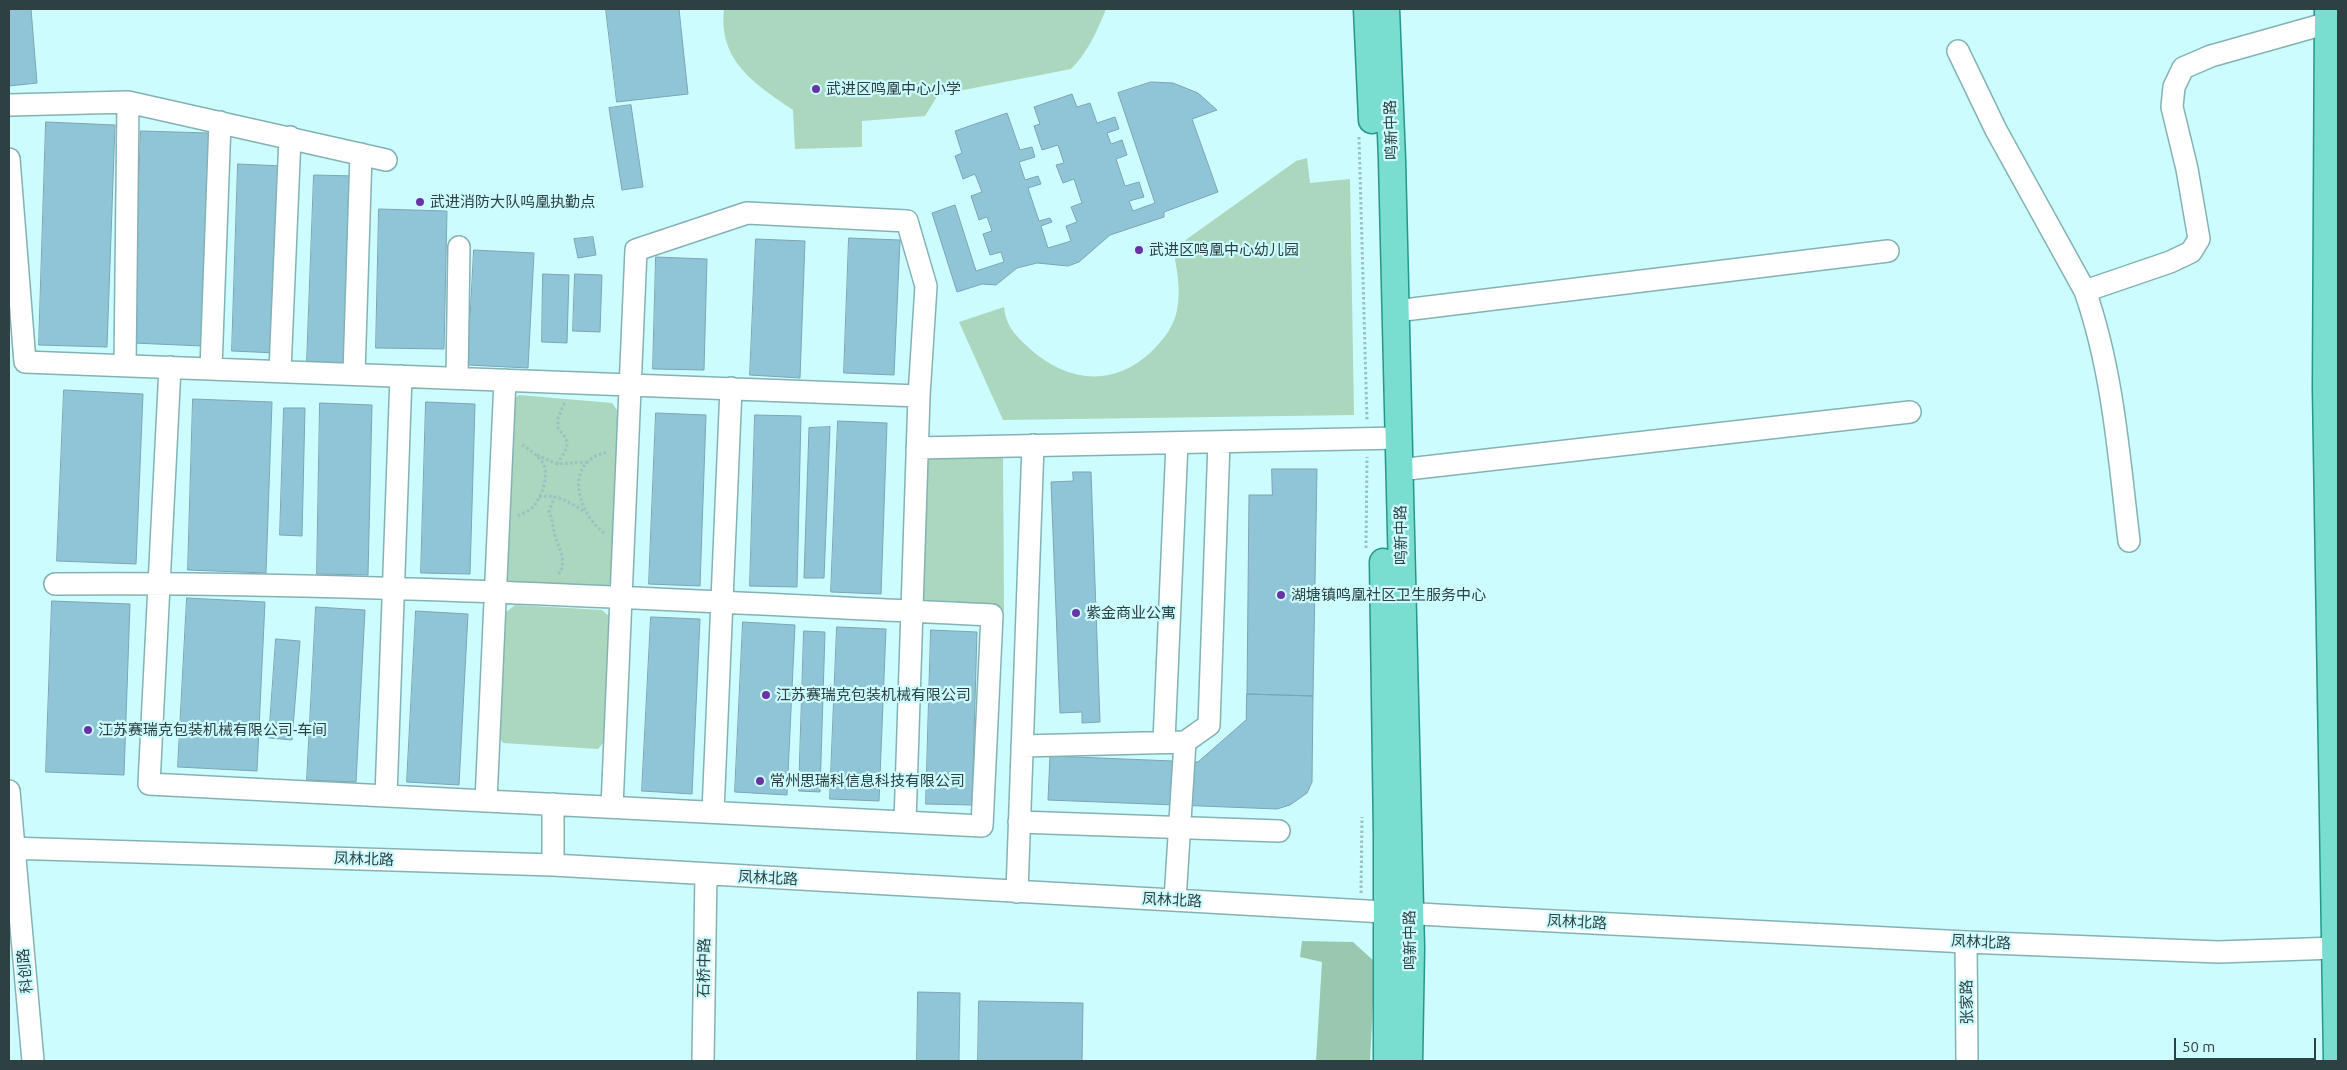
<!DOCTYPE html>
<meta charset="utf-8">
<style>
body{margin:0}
#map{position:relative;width:2347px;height:1070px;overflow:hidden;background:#cdfcff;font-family:Ubuntu,sans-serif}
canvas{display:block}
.frame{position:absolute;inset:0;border:10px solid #2d4042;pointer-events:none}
.scale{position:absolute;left:2174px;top:1038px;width:142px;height:22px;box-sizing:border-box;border:2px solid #2d4042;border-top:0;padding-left:6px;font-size:15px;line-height:18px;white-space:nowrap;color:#2d4042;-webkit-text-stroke:4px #cdfcff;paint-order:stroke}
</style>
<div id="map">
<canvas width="2347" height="1070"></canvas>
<div class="frame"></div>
<div class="scale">50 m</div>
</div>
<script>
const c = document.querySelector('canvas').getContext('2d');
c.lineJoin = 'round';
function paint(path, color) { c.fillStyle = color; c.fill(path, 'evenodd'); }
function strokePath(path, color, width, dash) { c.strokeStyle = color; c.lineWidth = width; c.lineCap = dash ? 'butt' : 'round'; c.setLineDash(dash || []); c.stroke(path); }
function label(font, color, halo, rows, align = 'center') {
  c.font = font + ' Ubuntu,"Noto Sans SC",sans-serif'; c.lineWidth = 4.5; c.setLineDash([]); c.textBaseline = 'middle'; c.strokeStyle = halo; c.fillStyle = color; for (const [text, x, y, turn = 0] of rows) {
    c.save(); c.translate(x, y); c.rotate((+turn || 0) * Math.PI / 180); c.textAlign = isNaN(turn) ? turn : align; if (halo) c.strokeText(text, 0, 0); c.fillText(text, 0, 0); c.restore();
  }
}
paint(new Path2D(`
 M724 9H1106C1097 31 1088 52 1071 69L938 95 925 116 862 121V147L795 149 793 110C755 84 718 61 724 9Z
 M1307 158 1310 183 1350 179 1354 415 1003 420 959 322 1004 307C1006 326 1015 335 1029 348 1066 382 1113 388 1151 352 1163 340 1174 327 1177 310 1181 290 1177 269 1173 249L1296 161Z
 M519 395 612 403 619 413 613 581 607 586 509 582 505 573 511 401Z
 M1003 450 1004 611 915 609 919 452Z
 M515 605 602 610 611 618 604 742 598 749 503 743 498 735 505 613Z`), '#aad7be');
paint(new Path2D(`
 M1302 941 1353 942 1375 962 1370 1061H1316L1322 962 1300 957Z`), '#9ac8af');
const building = new Path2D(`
 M9 9H31L37 83 9 86Z
 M606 9H679L688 94 617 102Z
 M1151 82 1173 83 1198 93 1217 110 1192 119 1218 192 1164 212V217L1110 235 1079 262 1068 266 1037 263 1017 268 996 285 982 284 957 292 932 213 955 205 976 271 1004 262 1001 252 990 255 983 234 992 231 987 217 979 220 971 196 982 192 975 174 963 179 955 156 962 153 955 131 1007 113 1020 150 1032 147 1035 157 1019 162 1025 180 1038 176 1041 184 1028 188 1039 221 1050 218 1052 222 1041 226 1048 248 1071 241 1066 226 1077 222 1071 207 1082 203 1074 179 1063 183 1056 165 1064 163 1058 145 1042 150 1034 126 1040 124 1034 107 1072 94 1077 107 1090 103 1097 123 1115 117 1119 129 1107 133 1111 144 1122 140 1127 155 1116 159 1125 186 1139 182 1144 197 1129 201 1133 211 1155 203 1118 93Z
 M631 105 643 187 622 190 609 108Z
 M46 122 115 125 107 347 39 345Z
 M141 131 209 133 202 346 133 343Z
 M238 164 282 166 276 353 232 351Z
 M314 175 355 176 348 363 307 362Z
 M379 209 447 211 444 349 376 348Z
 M593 237 596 255 578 258 574 239Z
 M849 238 900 240 894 375 844 373Z
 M756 239 805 241 800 378 750 375Z
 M474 250 534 253 528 368 468 365Z
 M656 257 707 259 704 370 653 369Z
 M543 274 569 275 567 343 542 342Z
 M575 274 602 275 600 332 573 331Z
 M64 390 143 394 136 564 57 561Z
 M193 399 272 402 266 573 188 570Z
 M426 402 475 404 470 574 421 573Z
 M320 403 372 405 368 575 317 574Z
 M284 408H305L302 536 280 535Z
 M656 413 706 415 700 586 649 584Z
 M755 415 801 416 797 587 750 586Z
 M838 421 887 423 881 594 831 592Z
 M830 427 824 578H804L809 428Z
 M1272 469H1317L1313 696 1247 694 1249 495H1272Z
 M1073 472H1091L1100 722 1082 723V712L1060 713 1051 482 1073 481Z
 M187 598 265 602 257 771 178 767Z
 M52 601 130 604 124 775 46 772Z
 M316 607 365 610 356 782 307 780Z
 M416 611 468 614 459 785 407 782Z
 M651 617 700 619 692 794 642 791Z
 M743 622 795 625 787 795 735 792Z
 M837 627 886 629 879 801 830 799Z
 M931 630 977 632 972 805 926 804Z
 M804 631 825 632 820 792 799 791Z
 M276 639 300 641 292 740 269 738Z
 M1247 694 1313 696 1312 782 1307 793 1290 805 1277 809 1048 800 1050 756 1198 762 1246 720Z
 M918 992 960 993 959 1061H917Z
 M979 1001 1083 1003 1082 1061H978Z`);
paint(building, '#90c5d7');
strokePath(building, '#7ca5b3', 1);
const minor = new Path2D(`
 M1958 51 1996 130 2085 291C2113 371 2119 457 2129 541
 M9 105 128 102 386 160
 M9 159 25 362 919 396
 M2085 291 2170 262 2191 252 2199 239 2187 169 2172 107 2174 87 2183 68 2211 56 2328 23
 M1396 311 1888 251
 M125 365 128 102
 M211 368 220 122
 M280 371 290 137
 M354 374 361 154
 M457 378 459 247
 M917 448 1398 438
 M1399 470 1910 412
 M55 584C368 581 680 601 992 615L982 826 149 784 170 367
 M1164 741 1177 443
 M1022 746 1185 742 1209 725 1219 442
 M9 791 33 1061
 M386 796 401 376
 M486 801 505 380
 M553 804V865
 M612 807 636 250 747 213 907 221 926 286 919 396 905 822
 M713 812 731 388
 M1019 822 1279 831
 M9 848 553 865 1455 916 1966 942 2218 952 2336 948
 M1017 892 1033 445
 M1175 900 1185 742
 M1966 942 1967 1061
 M703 1061 706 874`);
const major = new Path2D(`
 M1367 9 1372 120
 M1386 9 1392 160 1411 948 1409 1061
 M2328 9 2326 388 2337 1061
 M1383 562 1387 835V1061`);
strokePath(minor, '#84b2b4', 24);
strokePath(major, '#25978a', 29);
strokePath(new Path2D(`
 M1359 137 1367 420
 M537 455 557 464 586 462
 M557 464C568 447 572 444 558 428V418L565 402
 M555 496 549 512C553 520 553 528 555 536 560 551 565 556 561 572L557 574
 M539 497C556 493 571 503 585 512
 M518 516C522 514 528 511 532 508 540 500 548 480 545 468 542 458 529 449 521 444
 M604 533C576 511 563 461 608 452
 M1366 548 1367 457
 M1361 893 1362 817`), '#9ac0c2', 3, [2.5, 2.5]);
strokePath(minor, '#fff', 21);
strokePath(major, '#79ddd0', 26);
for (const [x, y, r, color] of [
 [816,89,5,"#6a31a8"],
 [420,202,5,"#6a31a8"],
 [1139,250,5,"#6a31a8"],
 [1281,595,5,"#6a31a8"],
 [1076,613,5,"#6a31a8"],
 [766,695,5,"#6a31a8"],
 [88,730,5,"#6a31a8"],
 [760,781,5,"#6a31a8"]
]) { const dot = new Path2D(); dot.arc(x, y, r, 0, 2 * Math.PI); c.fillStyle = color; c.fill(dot); strokePath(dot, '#cdfcff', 2); }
label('15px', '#2d4042', '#cdfcff', [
 ["武进区鸣凰中心小学",826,89],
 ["武进消防大队呜凰执勤点",430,202],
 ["武进区鸣凰中心幼儿园",1149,250],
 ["湖塘镇鸣凰社区卫生服务中心",1291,595],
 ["紫金商业公寓",1086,613],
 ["江苏赛瑞克包装机械有限公司",776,695],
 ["江苏赛瑞克包装机械有限公司-车间",98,730],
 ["常州思瑞科信息科技有限公司",770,781]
], 'left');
label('15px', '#2d4042', '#cdfcff', [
 ["鸣新中路",1391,130,-92],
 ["鸣新中路",1401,535,-91],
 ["凤林北路",364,859,2],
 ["凤林北路",768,878,3],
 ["凤林北路",1172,900,3],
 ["凤林北路",1577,922,3],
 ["鸣新中路",1410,940,-91],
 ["凤林北路",1981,942,3],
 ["石桥中路",704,968,-89],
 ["科创路",25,971,-95],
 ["张家路",1967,1002,-91]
]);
</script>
